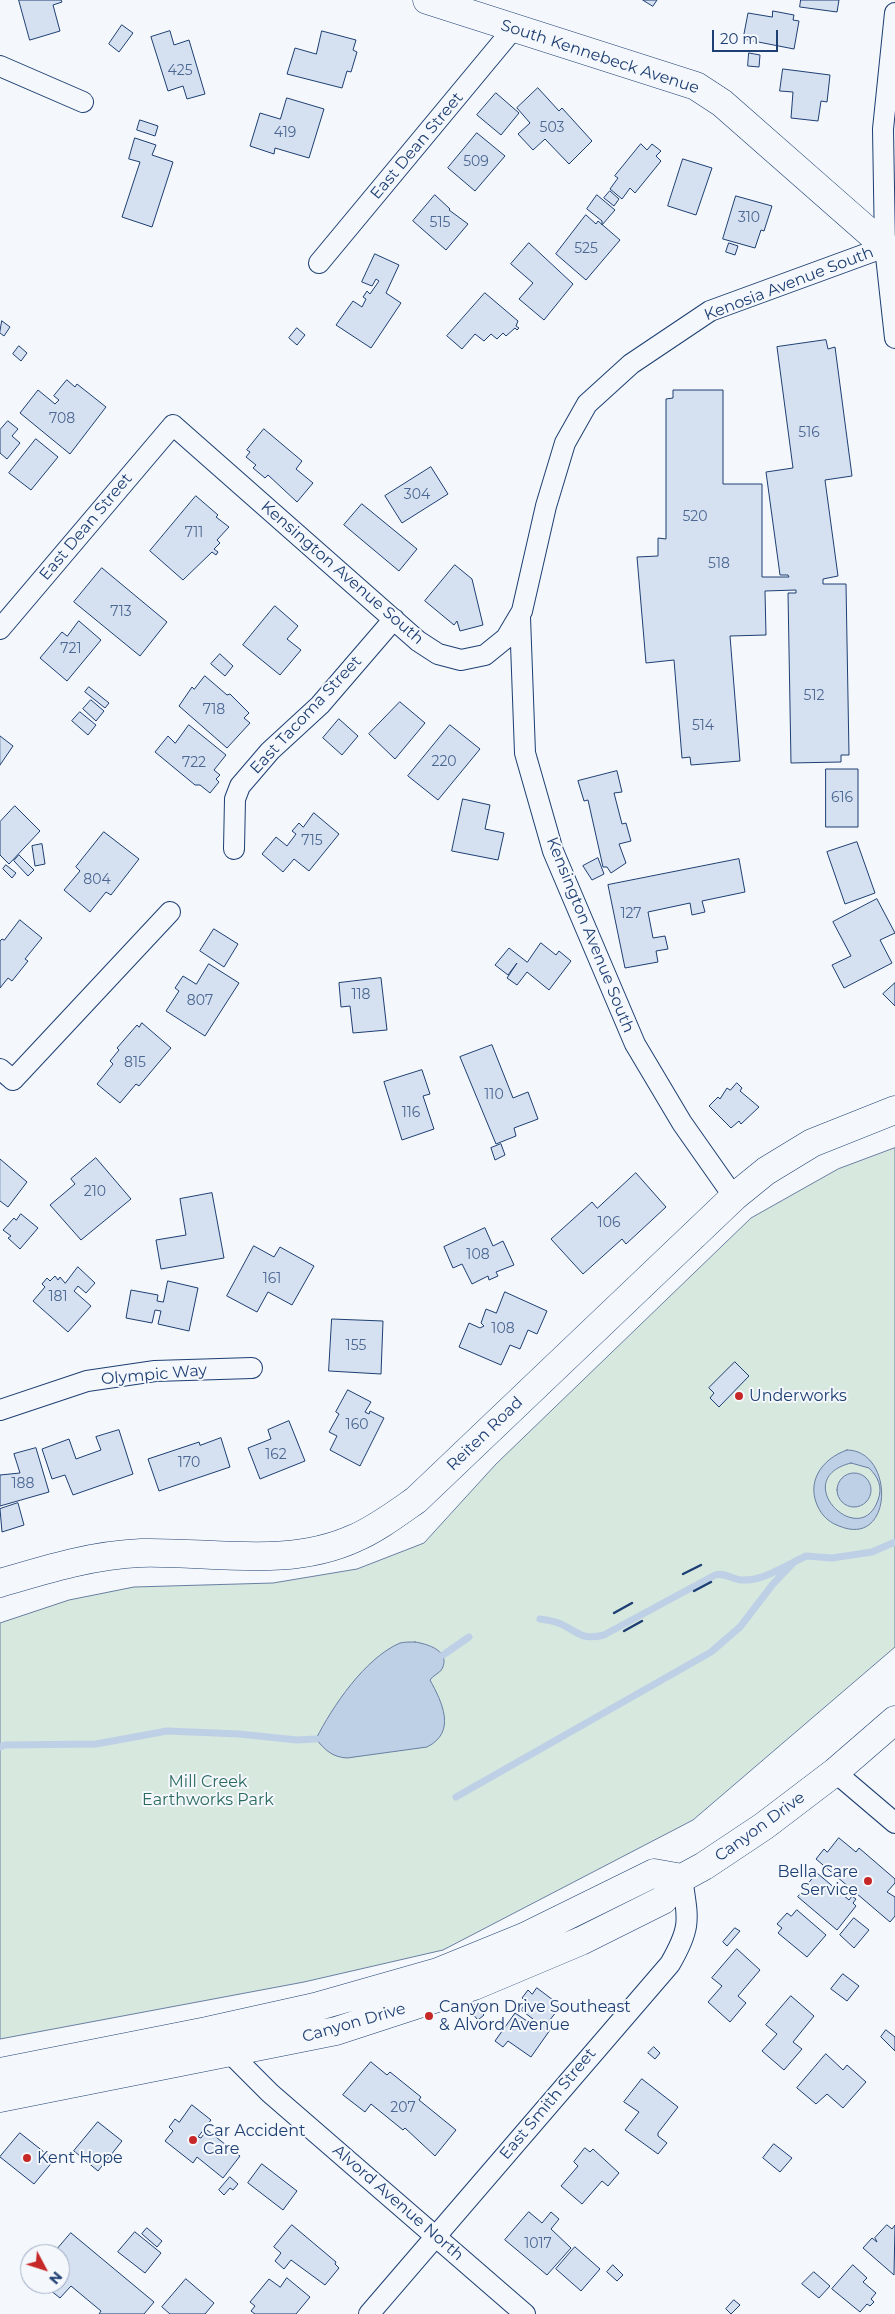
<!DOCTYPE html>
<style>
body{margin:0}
#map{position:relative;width:895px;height:2314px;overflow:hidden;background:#f4f7fb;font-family:Montserrat,sans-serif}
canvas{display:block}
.north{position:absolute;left:20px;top:2244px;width:50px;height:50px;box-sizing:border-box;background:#f4f7fb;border:1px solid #9eadc5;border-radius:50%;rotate:130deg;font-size:14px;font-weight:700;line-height:20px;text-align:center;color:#1d3f73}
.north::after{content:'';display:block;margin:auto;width:18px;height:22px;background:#c62828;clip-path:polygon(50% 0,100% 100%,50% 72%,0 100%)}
.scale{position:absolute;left:712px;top:30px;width:66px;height:22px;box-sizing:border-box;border:2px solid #1d3f73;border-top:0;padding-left:6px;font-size:15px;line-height:18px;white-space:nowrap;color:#1d3f73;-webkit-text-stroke:4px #f4f7fb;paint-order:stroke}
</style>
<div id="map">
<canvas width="895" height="2314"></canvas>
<div class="north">N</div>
<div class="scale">20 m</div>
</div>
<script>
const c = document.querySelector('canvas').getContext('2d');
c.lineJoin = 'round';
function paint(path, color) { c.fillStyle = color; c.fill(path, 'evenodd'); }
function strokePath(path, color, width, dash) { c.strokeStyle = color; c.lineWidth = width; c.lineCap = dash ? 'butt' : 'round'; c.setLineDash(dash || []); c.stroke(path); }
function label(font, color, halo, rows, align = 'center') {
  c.font = font + ' Montserrat,sans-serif'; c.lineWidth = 4; c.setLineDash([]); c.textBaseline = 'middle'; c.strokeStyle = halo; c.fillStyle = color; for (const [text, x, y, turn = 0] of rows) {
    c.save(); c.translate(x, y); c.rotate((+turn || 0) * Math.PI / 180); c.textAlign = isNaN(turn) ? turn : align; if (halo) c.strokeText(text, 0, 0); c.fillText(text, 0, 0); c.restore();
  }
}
const green = new Path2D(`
 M895 1148V1647L693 1820 443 1950 304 1982 0 2039V1623L69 1600 134 1587 273 1583 357 1569 424 1543 496 1464 751 1218 838 1169Z`);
paint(green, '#d7e8df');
strokePath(green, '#687fa3', 1);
const water = new Path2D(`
 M847 1450C895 1450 894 1549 839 1526 831 1523 824 1518 819 1509 805 1483 821 1459 847 1450ZM851 1463 869 1468C878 1477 883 1487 878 1500 860 1552 787 1479 851 1463Z
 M837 1490a17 17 0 1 1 34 0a17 17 0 1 1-34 0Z
 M415 1642C428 1644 451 1651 442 1669 439 1674 433 1675 430 1680 442 1702 457 1732 427 1747L347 1758C332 1757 325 1750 316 1739 332 1707 365 1658 400 1643 404 1642 410 1642 415 1642Z`);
paint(water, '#bed0e5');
strokePath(water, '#687fa3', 1);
strokePath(new Path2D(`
 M540 1619C547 1620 556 1621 563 1625 580 1634 583 1640 604 1635L715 1575C725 1572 732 1579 741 1580 760 1581 774 1572 790 1564
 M443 1655 469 1637
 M0 1747 5 1745 96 1744 167 1731 239 1734 297 1740 316 1739
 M456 1797 711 1652 740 1627 773 1584 794 1562 806 1556 832 1558 872 1552 895 1542`), '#bed0e5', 7);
const building = new Path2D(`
 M19 0H61L62 2 53 5 60 31 30 40Z
 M643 0H657L653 6Z
 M801 0H839L837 12 800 7Z
 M773 11 794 15 793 20 799 21 794 49 743 39 748 13 772 17Z
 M122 25 133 33 119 52 109 44Z
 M170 31 174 45 189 40 205 94 187 99 183 86 168 91 151 37Z
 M322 31 356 40 353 50 357 52 351 72 347 71 342 88 287 74 295 48 316 54Z
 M749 53 760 55 759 67 748 66Z
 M783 69 830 75 827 102 821 101 818 121 791 118 793 92 780 91Z
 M538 88 559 111 562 108 592 141 569 164 545 139 533 150 518 134 530 123 517 108Z
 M496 93 519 113 501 135 477 115Z
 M287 98 324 109 309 158 275 148 274 154 250 146 260 113 280 119Z
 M140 120 158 126 155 136 137 130Z
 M477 133 505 156 475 191 448 168Z
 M135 138 156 145 152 155 173 162 152 227 122 217 140 162 129 159Z
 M641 144 647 150 652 144 661 151 656 156 661 161 635 193 630 188 622 199 610 189 618 178 615 176Z
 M683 159 712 168 696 215 668 206Z
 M610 191 619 199 614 206 604 198Z
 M435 195 450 209 449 210 468 224 446 250 413 221Z
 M597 195 615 210 602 225V221L587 209Z
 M736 196 772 206 764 231 761 230 755 248 723 239Z
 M586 215 596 224 598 221 620 240 586 280 556 254Z
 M529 243 573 284 544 320 519 299 533 283 511 264Z
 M729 243 738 246 735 255 726 252Z
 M375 254 399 265 386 293 401 303 371 348 336 325 353 301 362 307 366 299 363 297 367 291 370 294 379 281 376 279 372 286 362 282Z
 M485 293 518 321 516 326 519 328 517 330 515 328 506 336 503 333 497 339 491 334 484 341 475 334 462 349 447 336Z
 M2 321 10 327 4 336 0 333Z
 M297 328 305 335 297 345 289 338Z
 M826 340 828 349 835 347 852 476 825 480 838 576 823 579V584H846L849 755H841V762L791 763 788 593H796V590L765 591 766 635 730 636 740 761 691 765 690 757 682 758 674 660 646 663 637 557 658 556V538L666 539V399L673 398V390H723V484H762V577H789L788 575H780L766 472 793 468 777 347Z
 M19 346 27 353 21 361 13 354Z
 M67 380 75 387 77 384 106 407 70 454 20 413 38 390 55 404 59 400 54 396Z
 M8 421 18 429 12 436 20 443 7 459 0 453V430Z
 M264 429 302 461 296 469 313 483 297 502 268 475 265 478 253 468 256 465 246 457 250 452 247 450Z
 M36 439 58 457 31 490 9 473Z
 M431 467 448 494 402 523 385 496Z
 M196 496 218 515 216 517 229 527 217 540 220 543 214 549 218 552 216 555 212 552 183 580 150 551Z
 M362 504 417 549 399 571 344 525Z
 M455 565 472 579 483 625 460 631 457 621 454 625 425 601Z
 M102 568 167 622 140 656 74 602Z
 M275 606 298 626 287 639 301 650 280 675 243 645Z
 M79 621 101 640 67 681 40 658 62 632 67 636Z
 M220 654 233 666 225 676 211 664Z
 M205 676 227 695 230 694 249 713 244 718 250 723 227 748 179 706 192 687 194 689Z
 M89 687 109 703 105 708 85 692Z
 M91 700 104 711 96 721 83 709Z
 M400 702 425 723 395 759 369 734Z
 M80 712 96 725 88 735 72 721Z
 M339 719 358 736 342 755 323 738Z
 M189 725 226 755 214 770 220 775 216 779 219 782 210 793 200 785H195L155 752 168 736 175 743Z
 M450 725 480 749 438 800 408 776Z
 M0 736 13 746 0 765Z
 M826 769H858V827H826Z
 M617 771 622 792 614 793 622 824 626 823 631 841 619 844 626 863 611 873 607 867H603L588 800 584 801 578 781Z
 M463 799 490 805 485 829 504 833 498 860 452 851Z
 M15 806 40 831 9 864 0 855V822Z
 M314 813 339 834 309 871 294 859 283 872 262 854 276 837 287 846 296 834 292 831 299 823 303 827Z
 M104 832 139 859 111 895 106 892 90 912 64 890 80 871 76 867Z
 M857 842 875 893 845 904 827 852Z
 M42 844 45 864 35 866 32 846Z
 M19 855 34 870 28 876 14 861Z
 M598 858 604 874 592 880 583 866Z
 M739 859 745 892 702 901 705 912 692 915 690 903 648 912 653 938 665 936 668 949 656 951 658 962 625 968 608 885Z
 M6 865 16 873 12 878 3 869Z
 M877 899 895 933 880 940 892 963 844 988 832 965 851 956 833 922Z
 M20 920 42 938 25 959 28 961 12 981 8 978 0 988V941L2 939 4 940Z
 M214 929 238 944 224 967 200 951Z
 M541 943 556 955 559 951 571 961 549 990 527 972 517 985 507 978 517 963 508 975 495 965 509 948 527 962Z
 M209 964 239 983 205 1036 166 1011 179 991 175 988 183 976 196 984Z
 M381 978 387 1030 353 1033 350 1006 341 1007 339 983Z
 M895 983V1006L883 994Z
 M142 1023 171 1048 139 1086 136 1084 120 1103 97 1084 113 1064 110 1061 119 1050 117 1048 137 1025 139 1027Z
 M492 1045 513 1098 528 1092 538 1119 514 1128 516 1136 496 1144 460 1057Z
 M422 1070 430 1094 423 1096 434 1129 402 1140 384 1082Z
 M737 1083 742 1088 740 1091 759 1107 741 1124 739 1121 731 1128 709 1106 718 1097 720 1099 727 1088 730 1090Z
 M501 1144 505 1155 495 1160 491 1148Z
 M96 1158 131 1199 81 1240 50 1205 75 1184 71 1179Z
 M0 1159 27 1182 8 1207 0 1201Z
 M636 1173 666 1207 626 1244 622 1239 583 1274 551 1239 592 1202 597 1208Z
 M212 1193 224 1258 161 1269 156 1240 186 1235 180 1199Z
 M21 1214 38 1228 20 1249 8 1238 11 1236 3 1230 14 1218 16 1220Z
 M485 1228 493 1246 503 1241 514 1265 496 1272 498 1276 489 1280 488 1276 472 1284 462 1264 453 1268 444 1247Z
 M254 1246 274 1257 280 1247 314 1266 292 1305 268 1292 257 1312 227 1296Z
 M78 1267 95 1283 86 1293 78 1286 74 1291 91 1306 68 1332 33 1301 45 1287 42 1284 47 1278 50 1281 55 1276 58 1280 60 1277 65 1283Z
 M168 1281 198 1288 189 1331 158 1324 161 1311 155 1310 152 1323 126 1318 131 1290 158 1295 157 1301 163 1302Z
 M505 1292 547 1311 537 1334 528 1330 520 1349 510 1345 501 1365 459 1347 469 1323 480 1328 484 1326 481 1323 486 1309 496 1313Z
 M332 1319 383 1321 381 1374 329 1371Z
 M735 1362 749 1376 719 1407 710 1398 714 1393 709 1388Z
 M348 1390 371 1402 365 1412 369 1414 370 1411 384 1418 360 1466 330 1450 337 1436 329 1432 339 1414 336 1412Z
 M289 1421 305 1461 260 1479 248 1448 271 1439 268 1430Z
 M119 1430 133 1474 73 1495 65 1475 52 1479 42 1449 69 1439 76 1459 101 1450 96 1437Z
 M221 1438 230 1467 159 1491 148 1459 199 1442 200 1445Z
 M36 1448 49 1492 0 1506V1475L20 1473 14 1454Z
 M18 1503 24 1525 2 1532 0 1509Z
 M839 1838 856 1852 859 1848 895 1879V1883L887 1892 895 1897V1916L890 1922 816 1859 824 1849 827 1852Z
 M817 1873 849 1900 852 1896 856 1899 853 1903 856 1906 837 1930 798 1897Z
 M797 1910 826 1935 807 1957 778 1933 782 1928 777 1924 787 1913 791 1916Z
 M854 1918 869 1930 854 1948 840 1935Z
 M735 1928 740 1931 727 1946 723 1942Z
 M737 1949 760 1970 738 1996 746 2003 730 2022 708 2002 722 1986 712 1978Z
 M843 1974 859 1986 847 2001 831 1989Z
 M537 1988 561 2006 545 2026 550 2030 531 2057 508 2041 503 2047 495 2041 515 2013 530 2023 533 2019 521 2010 527 2001 522 1998 528 1990 532 1994Z
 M791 1996 814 2016 793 2042 802 2049 784 2070 762 2051 777 2034 766 2025Z
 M475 2005 484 2015 478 2020 469 2010Z
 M886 2030 895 2037V2051L881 2037Z
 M654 2047 660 2053 655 2059 648 2053Z
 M826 2054 843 2070 847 2065 866 2082 843 2108 827 2094 816 2104 797 2088Z
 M371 2062 387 2075 390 2072 421 2097 419 2100 456 2130 435 2156 405 2128 403 2130 371 2104 365 2112 343 2095Z
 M642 2079 678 2107 658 2133V2136L667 2143 658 2154 625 2130 639 2112 624 2102Z
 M192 2105 211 2120 198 2137 201 2138 207 2130 240 2156 223 2178 197 2157 193 2163 165 2141 173 2131 169 2127 175 2119 179 2122Z
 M98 2122 122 2141 98 2171 74 2151Z
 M20 2133 54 2160 34 2184 0 2157Z
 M774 2144 792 2158 780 2172 763 2158Z
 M585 2148 590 2152 593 2149 619 2173 608 2186 602 2181 582 2204 561 2186 578 2166 574 2162Z
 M262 2164 297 2191 283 2210 248 2183Z
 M230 2177 238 2184 233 2190 230 2188 224 2195 219 2190Z
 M529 2212 542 2223 551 2212 559 2219 551 2229 571 2248 547 2275 505 2240Z
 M292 2225 336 2262 335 2264 339 2268 325 2285 291 2260 284 2269 275 2261 281 2253 274 2247Z
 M887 2225 892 2229 895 2225 894 2275 863 2248 872 2238 877 2242 875 2238Z
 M147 2228 162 2241 157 2247 142 2234Z
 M135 2232 161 2253 145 2273 118 2252Z
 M71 2233 154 2302 144 2314H99L101 2311 71 2286 60 2298 50 2290 54 2284H60V2254H53Z
 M575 2247 600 2269 581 2291 556 2269Z
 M613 2265 623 2275 617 2281 607 2272Z
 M853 2265 867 2278 863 2282 876 2293 871 2299 874 2302 870 2306 867 2304 860 2312 832 2289Z
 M814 2272 830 2286 819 2298 802 2284Z
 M287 2278 310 2297 296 2314H255L251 2311 255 2306 250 2302 269 2279 280 2287Z
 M186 2279 214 2303 205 2314H170L162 2307Z
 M734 2300 740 2305 731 2314 726 2309Z`);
paint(building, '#d5e0f0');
strokePath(building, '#1d3f73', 1);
const street = new Path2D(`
 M895 13 883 129 885 247 895 338
 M0 66 83 102
 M319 263 514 28
 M520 617 525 753 553 851 635 1044 682 1123 734 1197
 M0 629 173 425 418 641 438 654 461 660 485 655 506 638 522 611 546 506 565 443 587 404 631 364 710 311 885 247
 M234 849 235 799 240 786 270 751 320 705 394 619
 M0 1069 13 1080 170 912
 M0 1410 87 1381 155 1371 252 1368
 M835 1772 895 1823
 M230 2053 270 2093 525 2314
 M369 2314 670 1964C692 1926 688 1919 682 1878`);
const secondary = new Path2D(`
 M427 0 696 86 722 103 895 255
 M0 1583C47 1569 92 1555 141 1553 211 1551 288 1569 355 1538 376 1529 396 1514 416 1500L734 1197 766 1171 812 1143 895 1110`);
const primary = new Path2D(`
 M0 2072 207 2031 315 2007 438 1972 524 1937 654 1873 682 1878
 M0 2098 336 2031 474 1986 581 1941 663 1900 682 1878 704 1866 764 1826 835 1772 895 1720`);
strokePath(street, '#1d3f73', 22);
strokePath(secondary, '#1d3f73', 29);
strokePath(primary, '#1d3f73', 29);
strokePath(street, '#f4f7fb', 20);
strokePath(secondary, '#f4f7fb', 28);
strokePath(primary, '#f4f7fb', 28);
strokePath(new Path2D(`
 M683 1574 701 1565
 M694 1591 711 1582
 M614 1613 632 1603
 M624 1631 642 1621`), '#1d3f73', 2.5);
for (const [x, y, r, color] of [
 [739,1396,5,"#c62828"],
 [868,1881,5,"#c62828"],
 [429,2016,5,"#c62828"],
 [193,2140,5,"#c62828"],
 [27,2158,5,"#c62828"]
]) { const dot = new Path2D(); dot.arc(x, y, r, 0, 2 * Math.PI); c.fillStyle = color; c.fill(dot); strokePath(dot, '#f4f7fb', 2); }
label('14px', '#4b6792', null, [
 ["425",180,71],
 ["503",552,128],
 ["419",285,133],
 ["509",476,162],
 ["310",749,218],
 ["515",440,223],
 ["525",586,249],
 ["708",62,419],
 ["516",809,433],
 ["304",417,495],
 ["520",695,517],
 ["711",194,533],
 ["518",719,564],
 ["713",121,612],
 ["721",71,649],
 ["512",814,696],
 ["718",214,710],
 ["514",703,726],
 ["220",444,762],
 ["722",194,763],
 ["616",842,798],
 ["715",312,841],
 ["804",97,880],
 ["127",631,914],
 ["118",361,995],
 ["807",200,1001],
 ["815",135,1063],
 ["110",494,1095],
 ["116",411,1113],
 ["210",95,1192],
 ["106",609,1223],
 ["108",478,1255],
 ["161",272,1279],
 ["181",58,1297],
 ["108",503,1329],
 ["155",356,1346],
 ["160",357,1425],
 ["162",276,1455],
 ["170",189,1463],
 ["188",23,1484],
 ["207",403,2108],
 ["1017",538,2244]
]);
label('16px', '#1d3f73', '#f4f7fb', [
 ["South Kennebeck Avenue",600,57,18],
 ["East Dean Street",417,146,-50],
 ["Kenosia Avenue South",789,284,-21],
 ["East Dean Street",86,527,-50],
 ["Kensington Avenue South",342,573,41],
 ["East Tacoma Street",306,715,-47],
 ["Kensington Avenue South",590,935,68],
 ["Olympic Way",154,1375,-5],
 ["Reiten Road",485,1434,-44],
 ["Canyon Drive",760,1827,-36],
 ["Canyon Drive",354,2023,-16],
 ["East Smith Street",548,2104,-50],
 ["Alvord Avenue North",398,2203,41]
]);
label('16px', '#1d3f73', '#f4f7fb', [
 ["Underworks",749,1396],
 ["Bella Care",858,1872,"right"],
 ["Service",858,1890,"right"],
 ["Canyon Drive Southeast",439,2007],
 ["& Alvord Avenue",439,2025],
 ["Car Accident",203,2131],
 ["Care",203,2149],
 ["Kent Hope",37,2158]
], 'left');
label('16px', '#2c6c60', '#f4f7fb', [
 ["Mill Creek",208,1782],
 ["Earthworks Park",208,1800]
]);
</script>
